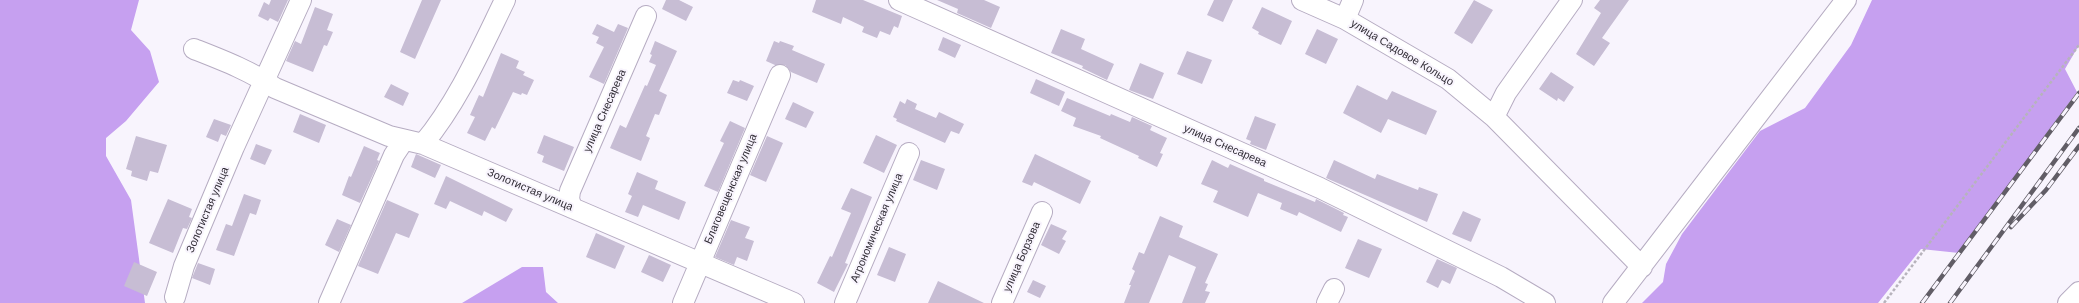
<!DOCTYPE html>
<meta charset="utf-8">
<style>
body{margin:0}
canvas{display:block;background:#f8f4fd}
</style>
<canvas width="2079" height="303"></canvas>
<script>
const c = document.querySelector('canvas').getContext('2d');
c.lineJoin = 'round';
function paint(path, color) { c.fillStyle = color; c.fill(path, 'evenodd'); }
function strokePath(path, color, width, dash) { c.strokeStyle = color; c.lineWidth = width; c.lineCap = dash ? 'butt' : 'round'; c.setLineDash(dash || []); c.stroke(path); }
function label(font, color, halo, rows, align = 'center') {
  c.font = font + ' Arial,sans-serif'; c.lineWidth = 4; c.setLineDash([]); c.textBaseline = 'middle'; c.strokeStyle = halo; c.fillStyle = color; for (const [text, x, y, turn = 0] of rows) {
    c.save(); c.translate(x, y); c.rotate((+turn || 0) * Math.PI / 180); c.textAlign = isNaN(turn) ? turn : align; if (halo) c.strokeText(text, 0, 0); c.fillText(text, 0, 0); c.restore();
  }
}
paint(new Path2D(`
 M0 0H139L131 30 150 51 159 82 126 121 106 138V156L131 200 145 303H0Z
 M1872 0H2079V45L2065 69 2077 92 1959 253 1921 249 1878 303H1642L1663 282 1666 264 1682 234 1760 131 1805 108 1851 45Z
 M522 267H543L546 292 558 303H462Z`), '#c6a0f0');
paint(new Path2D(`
 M271 0H288L278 22 270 18 268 21 258 16 264 2 269 5Z
 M422 0H441L415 59 400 52Z
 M666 0H679L693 7 686 21 662 9Z
 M816 0H863L902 16 898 28 894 26 890 35 880 31 877 38 862 32 864 27 843 17 841 24 812 12Z
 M937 0H984L1000 7 991 28 957 13 958 9Z
 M1214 0H1233L1223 22 1207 15Z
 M1474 0 1493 10 1472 44 1454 33Z
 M1600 0H1629L1602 38 1610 43 1594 66 1576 54 1601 13 1594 8Z
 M315 7 333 14 327 30 333 32 327 46 324 45 313 72 286 61 295 41 301 44Z
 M1262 7 1292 21 1281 45 1258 34 1259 32 1252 28Z
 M597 24 614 32 618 24 628 28 604 84 589 77 604 47 596 43 599 37 592 34Z
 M1061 29 1085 39 1081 49 1114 64 1107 80 1082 68 1083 66 1051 53Z
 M1317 29 1338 39 1326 64 1305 54Z
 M943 37 961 45 955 58 938 50Z
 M655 41 677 51 659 91 667 95 659 115 655 114 646 136 650 138 641 161 610 148 620 125 626 128 645 85 647 86 656 65 649 62 652 55 650 54Z
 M774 41 779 43 780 41 794 46 792 50 825 64 817 83 791 72 785 65H775L766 61Z
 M1187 51 1212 60 1202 84 1177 74Z
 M501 53 519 61 516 68 525 72 523 75 534 80 527 95 522 93 521 95 513 92 495 129 492 127 485 141 467 133 475 117 470 115 479 95 483 97Z
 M1140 63 1164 73 1153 99 1129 90Z
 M1551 72 1574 87 1564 102 1558 98 1557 101 1539 89Z
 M1036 79 1065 92 1059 106 1030 93Z
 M733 80 739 82 740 80 754 86 747 101 727 93Z
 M391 84 409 93 403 106 384 97Z
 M1357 85 1387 100 1392 91 1437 111 1426 135 1388 119 1381 133 1343 113Z
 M1067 98 1110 116 1111 114 1130 122 1132 117 1152 126 1150 130 1167 138 1160 153 1163 154 1157 167 1138 158 1139 156 1100 138 1101 136 1073 126 1076 118 1061 111Z
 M907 99 917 104 915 109 936 118 939 112 964 124 959 134 951 131 945 143 896 121 897 119 893 117 900 101 905 104Z
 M793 102 814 112 806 128 785 119Z
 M300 114 326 125 319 143 293 132Z
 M1255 116 1276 124 1266 150 1250 144 1251 141 1246 139Z
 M214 119 231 125 226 136 221 134 218 142 206 137Z
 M730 121 745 128 718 192 704 186 724 143 720 141Z
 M544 135 574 147 564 171 542 162 544 156 537 153Z
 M876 135 897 145 884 173 863 163Z
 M136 136 167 145 158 173 150 171 147 181 131 176 132 171 126 169Z
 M767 136 783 143 766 182 750 175Z
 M256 144 272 150 265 165 250 159Z
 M364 146 380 153 377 160 379 161 360 203 342 195 349 176 351 177Z
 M416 154 441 165 435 178 411 167Z
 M1035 154 1091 181 1080 204 1034 182 1032 186 1022 182Z
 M921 160 945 169 937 190 913 180Z
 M1212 160 1228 168 1230 164 1264 179V181L1315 202 1316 199 1344 213 1343 215 1348 217 1341 232 1299 212 1297 216 1280 209 1282 203 1258 193 1248 217 1213 202 1218 191 1201 184Z
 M1334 160 1375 179 1377 174 1418 190 1419 187 1438 194 1427 222 1326 178Z
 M637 172 658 181 655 189 686 202 679 220 643 205 638 217 625 212 632 196 628 194Z
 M446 176 513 209 506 222 484 211 482 216 450 201 446 209 434 204Z
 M851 188 872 197 845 263 848 264 834 292 817 283 830 256 832 257 851 213 841 209Z
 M244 194 261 200 256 215 250 213 234 256 216 250 226 224 232 226Z
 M168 199 192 209 189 217 192 218 187 229 183 228 173 253 149 243Z
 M387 200 419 214 409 238 396 233 378 274 358 266Z
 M1463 211 1481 219 1471 242 1452 234Z
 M1160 216 1183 226 1179 237 1218 254 1205 283 1208 284 1205 291 1210 292 1205 303H1182L1196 267 1169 255 1149 303H1124L1131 285H1129L1135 271 1132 269 1139 252 1144 254Z
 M337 219 351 225 339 252 325 245Z
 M731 220 750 227 745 238 754 241 747 261 737 257 734 265 715 257Z
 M1051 224 1067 231 1062 239 1066 241 1059 254 1041 245Z
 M596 233 625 246 615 269 586 257Z
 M1358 239 1382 249 1369 278 1345 268Z
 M889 247 906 254 895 282 877 275Z
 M649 255 671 265 663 282 641 272Z
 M1437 259 1457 268 1450 284 1442 280 1438 288 1426 282Z
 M134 262 157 272 147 296 124 286Z
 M198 263 215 269 210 285 192 278Z
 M1033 280 1046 286 1040 298 1027 292Z
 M938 281 984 303H928Z`), '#c7bdd4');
const minor = new Path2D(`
 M899 0 1320 188 1501 277 1545 303
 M1302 0 1345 19 1448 79 1494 117 1642 267
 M1345 19 1353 0
 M194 49C222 60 251 71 275 88L389 136 423 144 794 303
 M1494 117 1506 93 1572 0
 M423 144C458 102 481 49 505 0
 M572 208 569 199 570 191 646 16
 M175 297 184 266 234 147 301 0
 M329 303 394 155 404 140
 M683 303 780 75
 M845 303 909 153
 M1002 303 1042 212
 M1327 303 1334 289
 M1613 303 1846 0
 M2068 303 2079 292`);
strokePath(minor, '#b6acc2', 22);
strokePath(new Path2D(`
 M1884 303 2079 45`), '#b7b3bc', 2.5, [3, 2]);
strokePath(minor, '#fff', 20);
const rail = new Path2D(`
 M2011 227 2046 190 2079 146
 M1922 303 2079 93
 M1950 303 2079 128`);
strokePath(rail, '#615d66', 4.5);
strokePath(rail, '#f8f4fd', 3, [9]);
label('11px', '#312d36', '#f8f4fd', [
 ["улица Садовое Кольцо",1402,53,31],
 ["улица Снесарева",605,111,-66],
 ["улица Снесарева",1225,146,24],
 ["Благовещенская улица",731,189,-67],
 ["Золотистая улица",530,190,23],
 ["Золотистая улица",208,210,-67],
 ["Агрономическая улица",877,228,-67],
 ["улица Борзова",1022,257,-66]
]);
</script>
